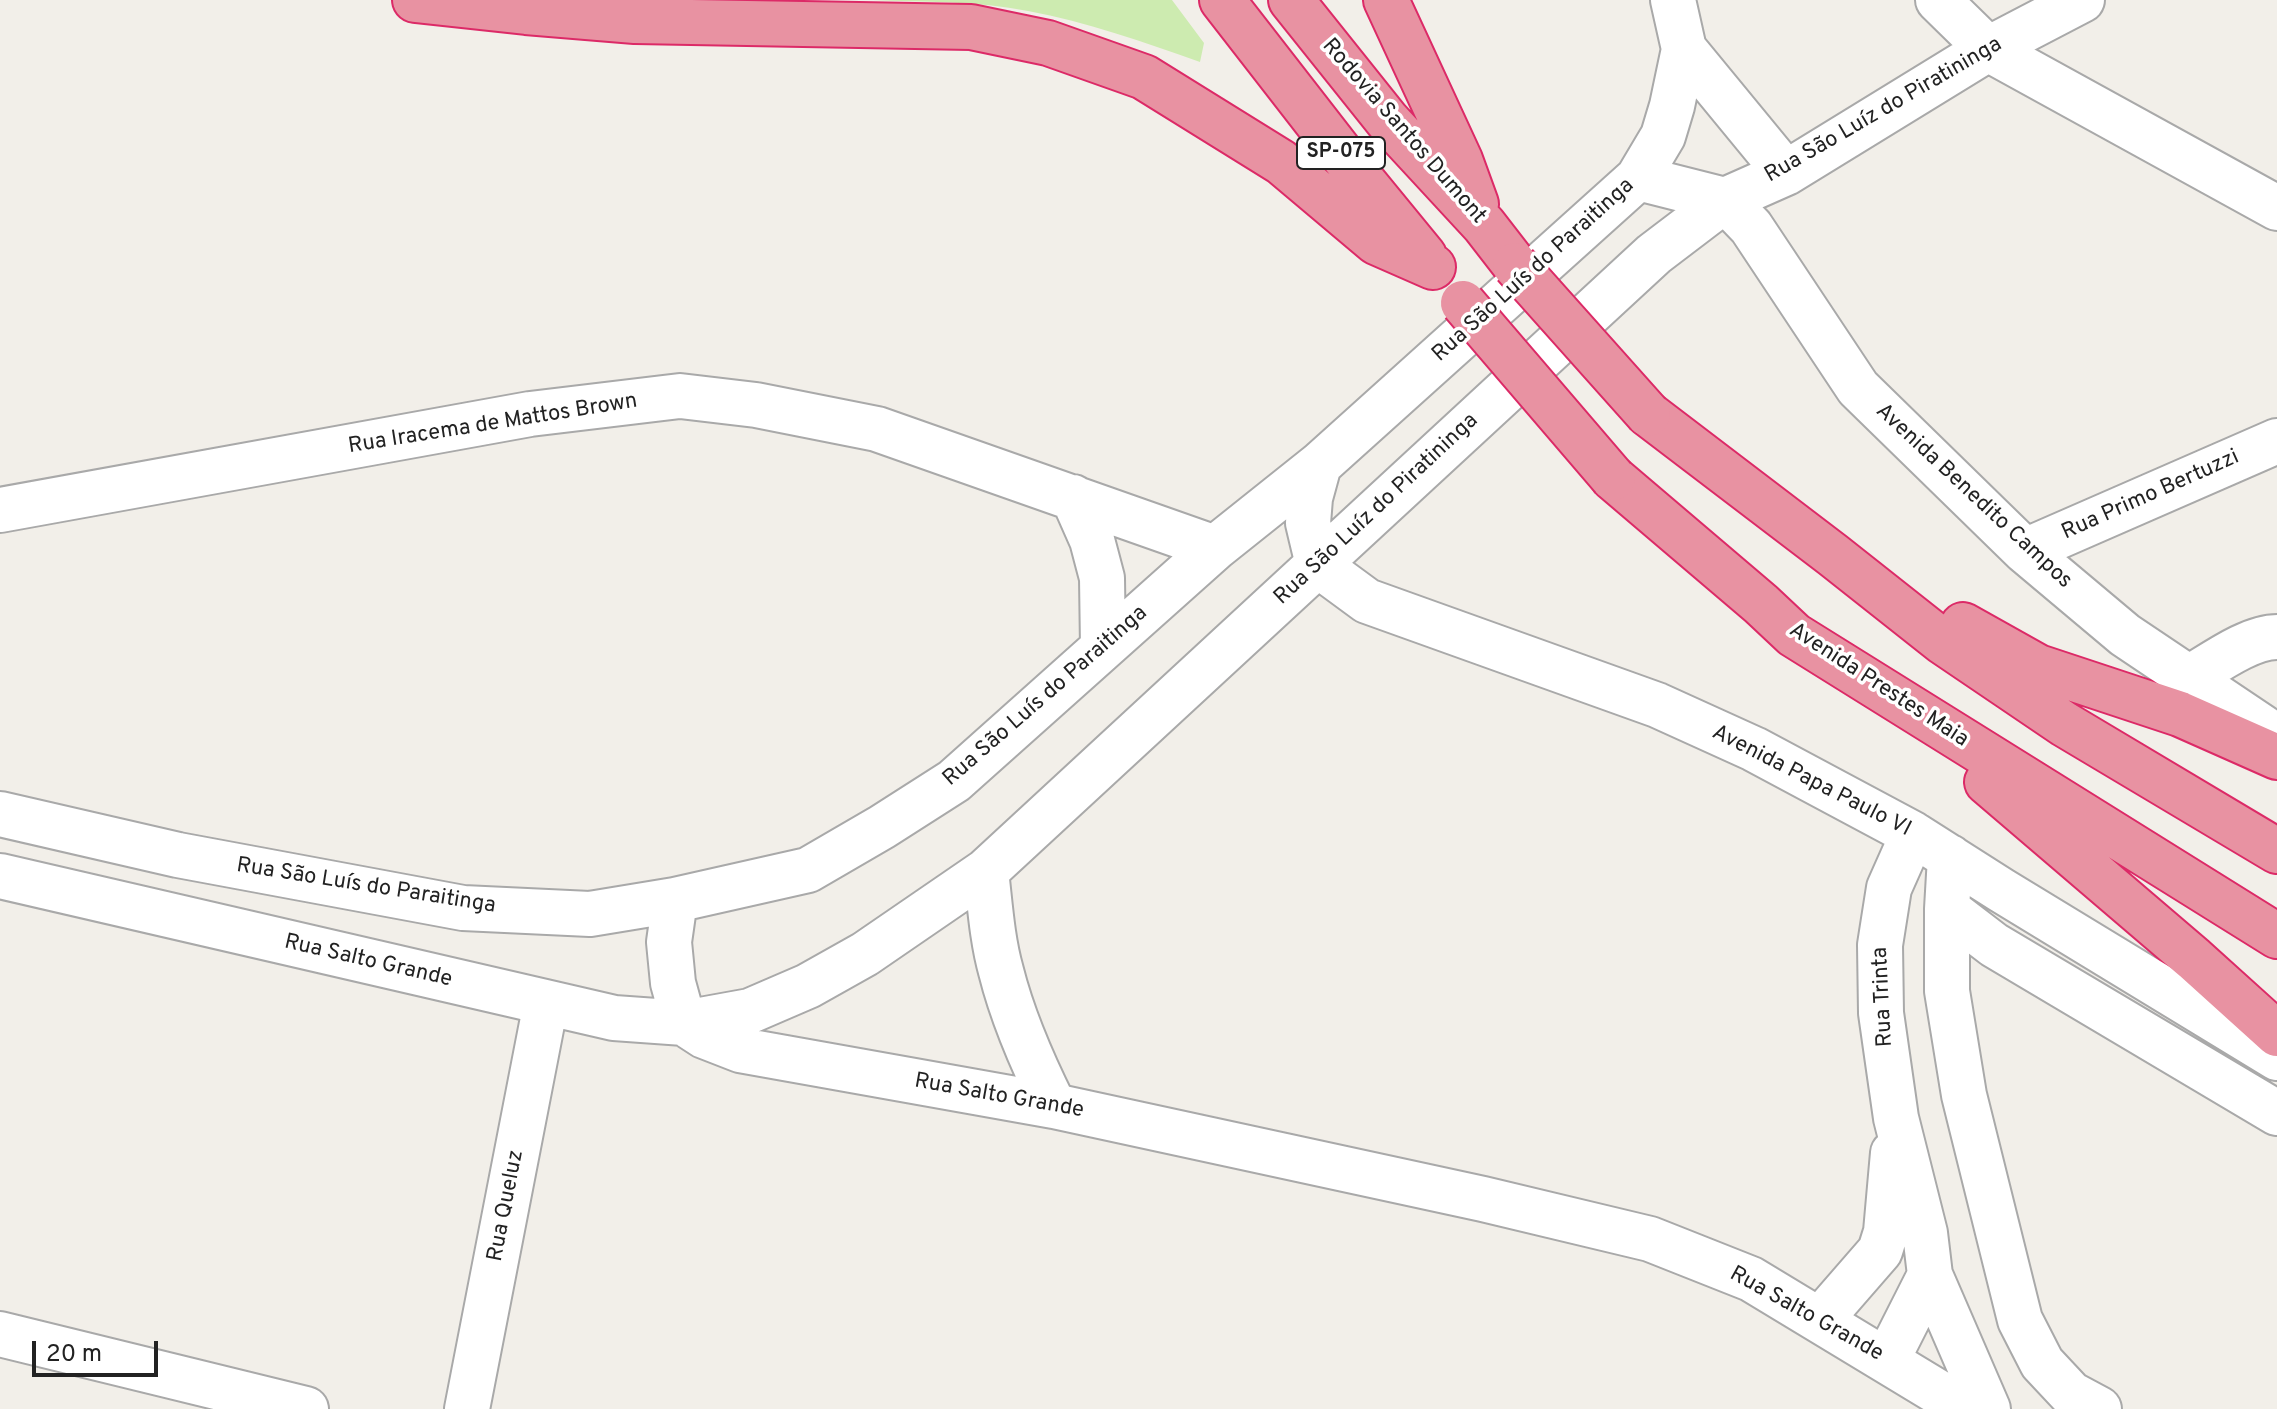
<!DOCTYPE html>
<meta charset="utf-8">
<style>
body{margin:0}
#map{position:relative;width:2277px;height:1409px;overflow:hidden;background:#f2efe9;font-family:Overpass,sans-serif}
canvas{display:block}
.scale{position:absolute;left:32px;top:1341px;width:126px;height:36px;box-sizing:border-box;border:4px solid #222;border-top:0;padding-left:10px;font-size:24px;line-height:28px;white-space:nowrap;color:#222;-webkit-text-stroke:6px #fff;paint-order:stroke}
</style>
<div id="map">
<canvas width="2277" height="1409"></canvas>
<div class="scale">20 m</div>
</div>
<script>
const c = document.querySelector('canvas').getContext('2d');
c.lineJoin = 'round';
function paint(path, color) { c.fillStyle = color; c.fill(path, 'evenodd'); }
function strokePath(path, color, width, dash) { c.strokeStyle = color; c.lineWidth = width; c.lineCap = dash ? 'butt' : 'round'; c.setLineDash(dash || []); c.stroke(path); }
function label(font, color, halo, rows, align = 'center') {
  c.font = font + ' Overpass,sans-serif'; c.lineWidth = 7; c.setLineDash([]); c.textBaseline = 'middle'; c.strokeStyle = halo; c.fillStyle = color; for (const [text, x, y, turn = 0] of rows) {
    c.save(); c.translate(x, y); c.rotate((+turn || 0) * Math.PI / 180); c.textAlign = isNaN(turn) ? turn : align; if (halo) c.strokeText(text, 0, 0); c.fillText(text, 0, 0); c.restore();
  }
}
paint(new Path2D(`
 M873 0H1172L1204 43 1200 62C1144 42 1087 22 1028 11 977 1 925 2 873 0Z`), '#cdebb0');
const minor = new Path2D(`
 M1938 0 1988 49 2277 208
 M1684 49 1786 173
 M1638 178 1725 200
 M1725 200 1751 227 1858 388 2025 551 2125 635 2277 737
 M1319 465 1310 498 1308 523 1318 565 1367 601 1657 705 1754 749 1913 834 2001 890 2277 1058
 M1073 497 1092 540 1102 578 1103 648
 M0 510 530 414 680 396 756 405 877 429 1215 548
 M2025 551 2277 441
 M2189 678C2213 664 2249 637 2277 637
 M0 814 178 855 463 908 590 914 675 900 808 870 882 827 954 781 1215 548 1319 465 1638 178 1663 136 1672 106 1684 49 1673 0
 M1950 857 1947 909V991L1964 1095 2020 1320 2042 1363 2071 1394 2099 1409
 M986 871C990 905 992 939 1001 971 1013 1019 1032 1062 1054 1106
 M0 876 614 1018 684 1023 704 1036 740 1050 1054 1106 1483 1199 1650 1239 1751 1279 1966 1409
 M675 900 669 942 673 983 684 1023
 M1947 909 1994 945 2277 1113
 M684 1023 750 1011 808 986 865 954 986 871 1654 254 1725 200 1786 173 1988 49 2082 0
 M1930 1275 1988 1409
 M1820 1320 1880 1251 1886 1232 1893 1153
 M0 1334 306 1409
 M1887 1360 1930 1275 1925 1233 1896 1118 1881 1013 1880 945 1889 888 1913 834
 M467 1409 546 1003`);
const highway = new Path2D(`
 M415 0 526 12 635 21 971 27 1048 43 1144 77 1281 162 1376 242 1433 267
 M1222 0 1365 184 1424 256
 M1291 0 1387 120 1484 225 1515 265
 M1386 0 1460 160 1476 204
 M1648 414 1833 555 1943 642 2064 724 2277 851
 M1613 478 1761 604 1794 635 2277 936
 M1963 625 2038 667 2180 714 2277 757
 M1987 782 2194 959 2277 1034`);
strokePath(minor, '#a9a9a9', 48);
strokePath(highway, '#dc2a67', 48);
strokePath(minor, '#fff', 44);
strokePath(highway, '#e892a2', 44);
const highwayBridge = new Path2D(`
 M1515 265 1648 414
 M1463 303 1613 478`);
strokePath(highwayBridge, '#dc2a67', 48, []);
strokePath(highwayBridge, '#e892a2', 44);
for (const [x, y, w] of [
 [1341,153,88]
]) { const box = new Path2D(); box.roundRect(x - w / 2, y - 16, w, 32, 6); c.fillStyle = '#fff'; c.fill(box); strokePath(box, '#222', 2); }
label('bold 20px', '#222', null, [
 ["SP-075",1341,153]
]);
label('22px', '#222', '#fff', [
 ["Rua São Luíz do Piratininga",1884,111,-30],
 ["Rodovia Santos Dumont",1403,132,49],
 ["Rua São Luís do Paraitinga",1534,271,-42],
 ["Rua Iracema de Mattos Brown",493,425,-9],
 ["Rua Primo Bertuzzi",2151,496,-24],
 ["Avenida Benedito Campos",1973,497,43],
 ["Rua São Luíz do Piratininga",1377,510,-43],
 ["Avenida Prestes Maia",1878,686,33],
 ["Rua São Luís do Paraitinga",1046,697,-41],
 ["Avenida Papa Paulo VI",1811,782,27],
 ["Rua São Luís do Paraitinga",366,887,9],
 ["Rua Salto Grande",368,962,13],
 ["Rua Trinta",1884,997,-93],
 ["Rua Salto Grande",999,1097,10],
 ["Rua Queluz",507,1206,-79],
 ["Rua Salto Grande",1806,1315,29]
]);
</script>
